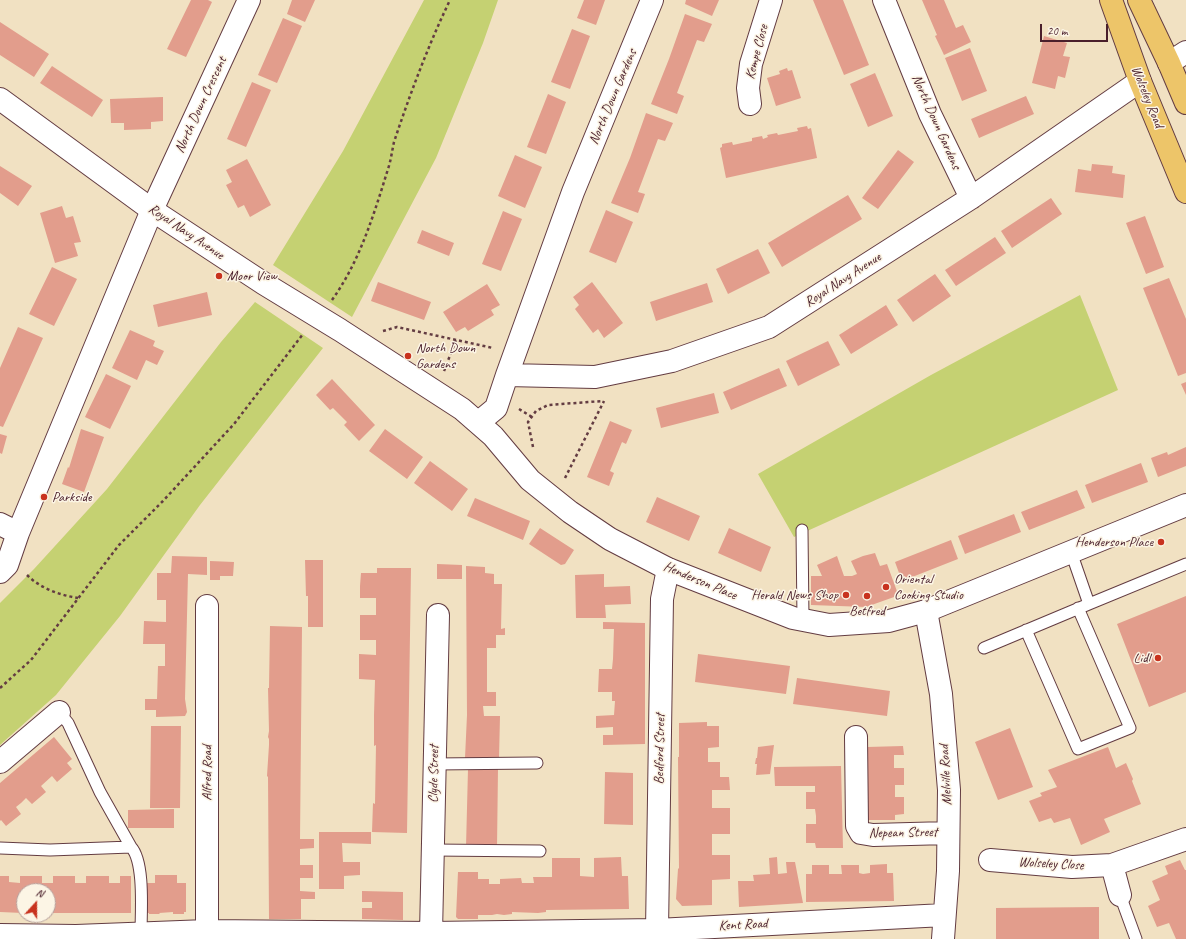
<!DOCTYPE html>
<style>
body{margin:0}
#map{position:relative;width:1186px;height:939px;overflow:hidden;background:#f1e1c2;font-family:Caveat,sans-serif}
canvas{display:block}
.north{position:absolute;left:16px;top:883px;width:40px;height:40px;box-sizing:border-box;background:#fcf5e5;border:1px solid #b59f9b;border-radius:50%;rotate:21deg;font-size:11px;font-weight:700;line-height:16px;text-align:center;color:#4a1f2b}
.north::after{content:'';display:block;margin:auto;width:14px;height:18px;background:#c8321e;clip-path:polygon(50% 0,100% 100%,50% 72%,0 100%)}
.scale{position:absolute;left:1040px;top:24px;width:68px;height:18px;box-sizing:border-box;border:2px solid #4a1f2b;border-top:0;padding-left:5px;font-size:12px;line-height:14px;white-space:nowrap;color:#4a1f2b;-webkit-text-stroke:3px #fcf5e5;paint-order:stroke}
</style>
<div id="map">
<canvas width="1186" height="939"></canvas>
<div class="north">N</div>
<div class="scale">20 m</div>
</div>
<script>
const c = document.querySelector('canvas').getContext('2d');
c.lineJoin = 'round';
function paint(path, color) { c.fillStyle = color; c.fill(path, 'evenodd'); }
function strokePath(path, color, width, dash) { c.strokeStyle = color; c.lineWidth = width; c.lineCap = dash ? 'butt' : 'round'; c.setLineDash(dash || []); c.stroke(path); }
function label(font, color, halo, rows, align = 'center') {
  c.font = font + ' Caveat,sans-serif'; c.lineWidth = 3; c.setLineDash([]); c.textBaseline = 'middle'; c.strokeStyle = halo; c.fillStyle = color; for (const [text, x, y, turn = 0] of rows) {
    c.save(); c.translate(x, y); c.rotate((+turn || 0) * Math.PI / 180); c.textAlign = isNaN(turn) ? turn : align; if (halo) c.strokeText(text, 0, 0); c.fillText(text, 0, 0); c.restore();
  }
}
paint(new Path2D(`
 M424 0H498L483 43 436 158 352 317 273 265 343 151Z
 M1080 295 1118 390 794 537 758 474 931 375Z
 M255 302 323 348 200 505 120 616 56 695 0 745V603L34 569 107 489 221 342Z`), '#c5d172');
paint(new Path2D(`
 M191 0H208L212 2 186 57 167 49Z
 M292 0H315L305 22 287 14Z
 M584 0H605L596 25 577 18Z
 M686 0H719L712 16 685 4Z
 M813 0H843L869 65 844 75Z
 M922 0H944L956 28 963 25 971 42 944 55 935 36 937 35Z
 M685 14 712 24 704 42 697 40 677 93 684 96 677 114 651 104 669 59Z
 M283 18 302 26 277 83 258 75Z
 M0 22 49 54 34 77 0 55Z
 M572 29 590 36 570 89 551 82Z
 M1044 36 1067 43 1063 56 1070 57 1065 78 1058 76 1055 89 1032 83Z
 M970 48 987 91 962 101 945 58Z
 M52 66 103 100 92 117 40 83Z
 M787 68 788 71 792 70 801 98 776 106 767 78 780 74 779 71Z
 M875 73 893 116 868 127 850 84Z
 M252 82 271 90 246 147 227 139Z
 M548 94 566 102 546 154 527 147Z
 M1026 96 1034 114 979 138 971 119Z
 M163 97V121L151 122V129L124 130V123H111L110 99Z
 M646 113 673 123 665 141 658 139 638 192 645 194 638 213 611 203 630 158Z
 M807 126 808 129 811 128 817 158 726 178 720 148 722 147V144L732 142 733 145 742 143 752 141V138L762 136 763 139 768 137 767 135 777 133 778 135 798 131 797 128Z
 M898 150 914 162 878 209 862 198Z
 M515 155 542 167 525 208 498 196Z
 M247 159 271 205 250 217 244 205 238 208 226 185 232 182 226 170Z
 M1092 164 1113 166 1112 173 1125 175 1123 198 1075 192 1078 169 1091 171Z
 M0 166 32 186 18 206 0 193Z
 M848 195 862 219 782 267 768 243Z
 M1051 198 1062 214 1012 248 1001 231Z
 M62 206 66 218 73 216 81 242 74 243 78 256 55 263 40 213Z
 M606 210 633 222 616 263 589 252Z
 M503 211 522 219 501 271 482 264Z
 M1145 216 1164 267 1146 274 1126 223Z
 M422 230 454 243 449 256 417 243Z
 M995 237 1006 253 956 286 945 270Z
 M758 249 770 273 728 294 716 269Z
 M52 267 77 279 54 326 29 314Z
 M935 274 951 296 913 322 897 300Z
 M1169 278 1186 319V373L1178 376 1143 288Z
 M378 282 431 302 424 320 371 301Z
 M592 282 623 323 604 338 598 329 593 333 575 309 579 305 573 297Z
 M707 283 713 302 656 321 650 302Z
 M487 284 500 305 491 310 494 315 468 331 465 327 456 332 443 312Z
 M207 292 212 315 158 327 153 305Z
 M886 305 898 325 851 354 839 335Z
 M18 327 43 338 3 427 0 426V368Z
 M130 330 155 341 153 346 164 351 157 365 146 360 137 380 112 368Z
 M828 341 840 365 798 386 786 361Z
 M779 368 787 386 731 410 723 392Z
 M106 374 131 386 110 429 85 417Z
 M332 379 375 425 359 441 344 425 347 422 333 408 330 410 316 395Z
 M1186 382V395L1181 384Z
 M714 393 719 413 661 428 656 408Z
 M610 421 632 430 626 444 622 442 610 471 614 473 609 486 587 477Z
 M81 429 104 437 84 492 62 484 68 467 69 468Z
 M385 429 423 457 407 479 369 451Z
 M0 434 7 436 2 454 0 453Z
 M1186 447V466L1158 477 1151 458 1167 452 1168 455Z
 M430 461 468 489 452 511 414 483Z
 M1141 463 1148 482 1092 503 1085 485Z
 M1077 490 1085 508 1029 530 1021 512Z
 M657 497 700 516 689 541 646 522Z
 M475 498 530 521 523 540 467 516Z
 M1014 514 1021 532 965 554 958 536Z
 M540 528 574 550 565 564 561 565 529 544Z
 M729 528 771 547 761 572 718 553Z
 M951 540 958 559 902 581 895 562Z
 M875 553 880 566 887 564 898 594 894 596V597L866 607 811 605V576H822L817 565 837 556 844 576H852L857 574 851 561 863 556Z
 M172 556 207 557V575L188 574 185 699 187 712 185 716 156 717V710H145V699H157L158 666H165V644H143L144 621 166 622V600H157V573H171Z
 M305 560H323V627H308V596H306Z
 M210 561 234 562 233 576H220V580H210Z
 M437 564 462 565V579H437Z
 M466 566 485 567V573L494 574V584H502L501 629 505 628V635H496V648H487V692H496V706H483L484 716H500L499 759 465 758 467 715Z
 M377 568H411L407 833 372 832 373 803 375 804 376 745 374 746V715L375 680 359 679V654L376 655V640H360V615H376V598H360V586L361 573H377Z
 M604 574V587L630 586 631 604 605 605 606 618H576L575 575Z
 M1186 596V692L1149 707 1117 624Z
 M603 622 645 623V744L603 745V735H613V727L596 728V716L614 715 615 701H612V692H598L599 669H612L613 659 614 629H603Z
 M270 626 302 627 300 839H314V848L300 849V865H313V878H300V891L315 892V899H301V919H269L268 777 267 776 269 745V739L268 737 269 731 268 688H269Z
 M698 654 790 666 786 694 695 682Z
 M797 678 890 691 887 716 793 704Z
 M707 722V726H719V747L708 748V762H720V777H729L730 790H712V808H730V834H712V855H730V879L712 880V905L682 906 676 899 678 869 679 868 678 757H679V723Z
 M151 726H181L180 808H150Z
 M1010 728 1033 787 998 800 975 742Z
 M54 737 72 759 67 763 72 769 57 782 52 776 41 786 46 792 32 804 26 798 21 803 16 807 21 814 6 826 1 820 0 821V783Z
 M774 745 770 774 756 775 757 764H755L756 758H757L758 747Z
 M903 746 904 755H894V768H904V785H895V797H904V814L895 815V820H868L867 747Z
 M1108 747 1116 768 1126 763 1133 779 1132 781 1141 804 1104 819 1110 832 1081 845 1070 818 1054 823 1051 818 1039 822 1029 801 1042 796 1040 793 1057 787 1048 770Z
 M841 766 843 848H816L815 843H806V824H816V816L815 809H806V792H815V786H775L774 767Z
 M468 769H498L497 847H466Z
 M605 772 633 773V825L604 824Z
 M174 809V828H128V810Z
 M319 832H371V844L342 843 343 862H360V875L344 876V889H319Z
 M621 857 622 876H628L629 909 546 910V912L538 913 512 912V914L504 915 497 914 492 915H478V919H458L456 917 458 872H478V879H489V884H500V879L521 878 522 883H534L533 877H552V858H580V876L594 877V858Z
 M777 857 778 874 787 873 786 862H795L803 903 739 907 738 881H754L753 875 770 874 769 858Z
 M1180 860 1185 870H1186V939H1176L1169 923 1157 927 1148 906 1160 900 1152 881 1168 874 1165 866Z
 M887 864V873H893L894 901 806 902V874H812V865H829V874H842L841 865H859V873L863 874 870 873V865Z
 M155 875H177V883H186V912H184V914H173V912L159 913 160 914H149V913H146V883H155Z
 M0 876H9V882L20 883V876H42V883H53V876H75V883H86V876H109V883H120V876H131V913H48V891H24L23 913 0 912Z
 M362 891 403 892V920L362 919V908H372V902H362Z
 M1099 907V939H996V908Z`), '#e29d8c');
const service = new Path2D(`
 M802 530 803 620
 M1089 604 1186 564
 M1026 630 1078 749 1130 728 1078 608
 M984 648 1089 604 1071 552
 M59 712 68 723 100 792 131 847C145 862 141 913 141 933
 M434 764 537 763
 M0 848 50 850 131 847
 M433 850 540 851
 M1120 895 1136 939`);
const minor = new Path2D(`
 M884 0 930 114 971 198
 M1169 63 1186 52
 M750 104 748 88 751 64 771 0
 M507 375 595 377 672 361 769 327 971 198 1140 81
 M479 422 496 408 507 375 573 192 652 0
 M0 524 18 533
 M0 572 7 565 18 533 152 210 249 0
 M926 611 941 694 949 790 948 871 943 939
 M856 737 857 826 861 833 873 835 948 833
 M0 762 59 712
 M990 860 1072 867 1112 865 1186 839
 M1112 865 1120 895
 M657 930 662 599 668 569
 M431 933 438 615
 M0 935 76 936 207 931 431 933 657 930 944 915
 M207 939V606`);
const tertiary = new Path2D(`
 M0 99 152 210 263 283 340 330 462 409 493 436 530 480 570 512 610 539 668 569 793 618 829 625 889 621 926 611 1186 505`);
const primary = new Path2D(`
 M1111 0 1140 81 1186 192
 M1139 0 1169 63 1186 103`);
strokePath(service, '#633c42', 13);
strokePath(minor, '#633c42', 24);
strokePath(tertiary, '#633c42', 24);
strokePath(primary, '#633c42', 24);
strokePath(new Path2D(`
 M332 300C360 261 374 214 388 169 391 160 392 151 394 142 410 94 428 46 450 0
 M383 331 397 327 493 348
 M444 371 456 340
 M519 409 532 417
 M533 447 528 422 536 411 548 405 603 401
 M565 478 604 401
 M27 575C40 588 59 595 78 598
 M0 688 31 660 119 545 163 501 234 424 303 334`), '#633c42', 2.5, [3, 3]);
strokePath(service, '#fff', 11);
strokePath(minor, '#fff', 22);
strokePath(tertiary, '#fff', 22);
strokePath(primary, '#edc569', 22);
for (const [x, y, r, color] of [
 [219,276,4,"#c8321e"],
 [408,356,4,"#c8321e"],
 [44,497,4,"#c8321e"],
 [1161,542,4,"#c8321e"],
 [886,587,4,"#c8321e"],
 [846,595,4,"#c8321e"],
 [867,596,4,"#c8321e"],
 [1158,658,4,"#c8321e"]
]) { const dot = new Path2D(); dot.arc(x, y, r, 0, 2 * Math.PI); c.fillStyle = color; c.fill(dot); strokePath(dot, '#fcf5e5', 1.5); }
label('14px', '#4a1f2b', '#fcf5e5', [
 ["Kempe Close",757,52,-75],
 ["North Down Gardens",613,97,-67],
 ["Wolseley Road",1147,97,68],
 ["North Down Crescent",201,105,-65],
 ["North Down Gardens",936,122,66],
 ["Royal Navy Avenue",186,232,34],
 ["Royal Navy Avenue",843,280,-33],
 ["Henderson Place",700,581,23],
 ["Bedford Street",660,749,-89],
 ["Alfred Road",207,773,-90],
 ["Clyde Street",434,774,-89],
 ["Melville Road",946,775,-93],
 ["Nepean Street",903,833,-1],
 ["Wolseley Close",1051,864,3],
 ["Kent Road",743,925,-3]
]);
label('14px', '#4a1f2b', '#fcf5e5', [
 ["Moor View",227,276],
 ["North Down",416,348],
 ["Gardens",416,364],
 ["Parkside",52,497],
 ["Henderson Place",1153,542,"right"],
 ["Oriental",894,579],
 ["Cooking Studio",894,595],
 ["Herald News Shop",838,595,"right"],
 ["Betfred",867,611,"center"],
 ["Lidl",1150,658,"right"]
], 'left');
</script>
